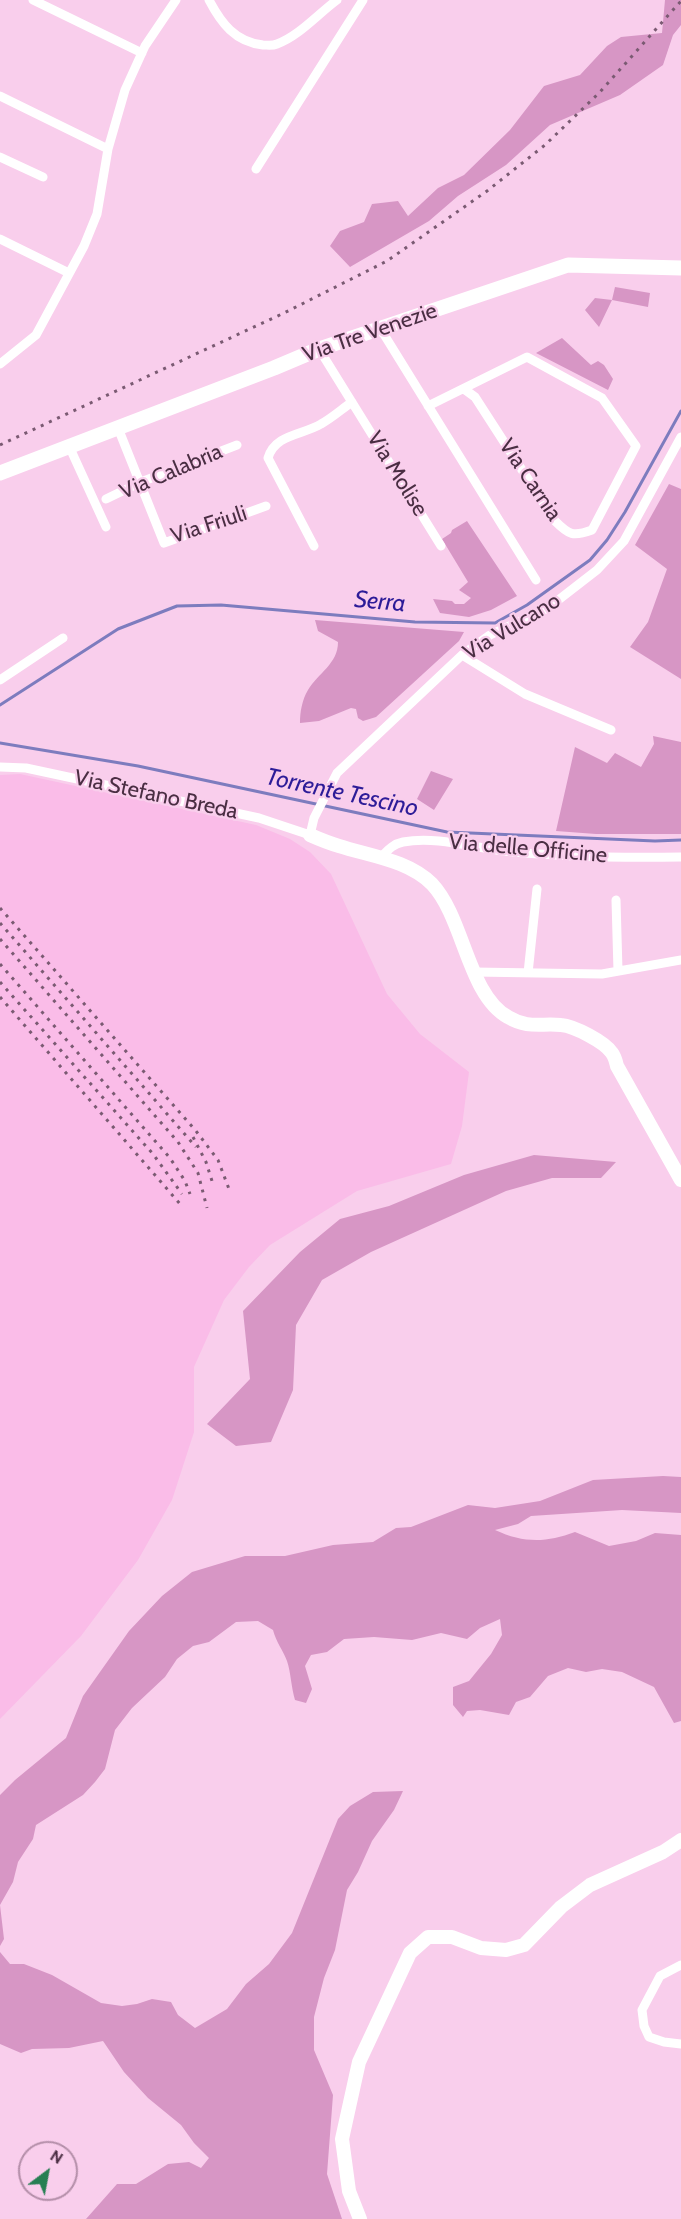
<!DOCTYPE html>
<style>
body{margin:0}
#map{position:relative;width:681px;height:2219px;overflow:hidden;background:#f9ceec;font-family:Cabin,sans-serif}
canvas{display:block}
.north{position:absolute;left:18px;top:2141px;width:60px;height:60px;box-sizing:border-box;background:#f9ceec;border:2px solid #b38ea8;border-radius:50%;rotate:32deg;font-size:16px;font-weight:700;line-height:24px;text-align:center;color:#4a2e43}
.north::after{content:'';display:block;margin:auto;width:21px;height:27px;background:#277f53;clip-path:polygon(50% 0,100% 100%,50% 72%,0 100%)}
</style>
<div id="map">
<canvas width="681" height="2219"></canvas>
<div class="north">N</div>
</div>
<script>
const c = document.querySelector('canvas').getContext('2d');
c.lineJoin = 'round';
function paint(path, color) { c.fillStyle = color; c.fill(path, 'evenodd'); }
function strokePath(path, color, width, dash) { c.strokeStyle = color; c.lineWidth = width; c.lineCap = dash ? 'butt' : 'round'; c.setLineDash(dash || []); c.stroke(path); }
function label(font, color, halo, rows, align = 'center') {
  c.font = font + ' Cabin,sans-serif'; c.lineWidth = 4.5; c.setLineDash([]); c.textBaseline = 'middle'; c.strokeStyle = halo; c.fillStyle = color; for (const [text, x, y, turn = 0] of rows) {
    c.save(); c.translate(x, y); c.rotate((+turn || 0) * Math.PI / 180); c.textAlign = isNaN(turn) ? turn : align; if (halo) c.strokeText(text, 0, 0); c.fillText(text, 0, 0); c.restore();
  }
}
paint(new Path2D(`
 M20 774 256 825 290 839 310 852 331 874 387 994 420 1034 469 1072 462 1126 451 1164 357 1191 270 1245 249 1267 224 1300 194 1367V1432L172 1500 138 1560 81 1636 0 1719V775Z`), '#fabce8');
paint(new Path2D(`
 M665 0H681V25L673 35 663 65 620 95 550 125 506 165 458 196 429 221 350 267 330 246 340 231 364 222 372 204 398 201 408 216 438 188 464 175 510 130 544 86 580 75 607 46 621 37 662 33Z
 M615 287 650 293 648 307 612 300 599 327 585 310 595 298 612 300Z
 M562 338 591 365 598 361 604 365 613 379 608 390 536 353Z
 M669 484 681 489V679L630 647 648 622 667 569 635 545Z
 M467 521 517 596 491 610 469 617 440 613 433 599 452 601 455 604H464L471 598 459 590 468 582 442 539 451 533 452 530Z
 M315 620 464 632 459 641 376 717 363 721 358 718 356 709 351 708 319 721 300 723C300 712 302 700 308 690 318 673 338 664 338 642L318 631Z
 M653 736 681 742V834H596L556 831 575 747 607 763 615 753 641 767 654 744Z
 M431 771 453 779 434 810 417 799Z
 M534 1155 616 1162 601 1178H552L506 1191 371 1252 322 1280 296 1325 293 1390 271 1442 236 1446 207 1424 250 1379 243 1311 300 1252 340 1219 389 1206 464 1175Z
 M663 1476 681 1477V1513L622 1510 531 1516 518 1524 495 1530C523 1543 546 1543 575 1532L609 1546 636 1541 655 1533 681 1535V1721L674 1723 654 1687 622 1672 602 1669 586 1672 568 1668 548 1676 530 1697 516 1702 509 1715 480 1710 467 1711 463 1717 453 1705V1687L469 1681 491 1654 502 1635 500 1619 480 1628 467 1639 441 1633 412 1640 374 1637 344 1639 327 1652 311 1655 305 1666 312 1689 306 1703 295 1700C291 1687 291 1673 287 1661 283 1650 276 1642 273 1630L258 1621 236 1622 209 1642 193 1646 177 1659 165 1677 132 1708 115 1730 105 1769 95 1782 83 1795 36 1825 33 1839 18 1862 13 1882 0 1905 4 1939 0 1946V1795L15 1780 66 1738 83 1696 129 1631 162 1596 192 1572 245 1556H285L333 1545 373 1542 396 1528 411 1527 468 1505 495 1508 540 1501 593 1480Z
 M403 1791 394 1810 372 1841 358 1872 347 1890 335 1950 324 1978 314 2017V2050L333 2095 327 2174 342 2219H86L117 2184H136L168 2164 189 2162 201 2168 209 2158 194 2143 181 2125 148 2098 124 2072 103 2041 69 2048 32 2049 21 2053 0 2044V1952L10 1964H24L52 1975 101 2003 122 2006 137 2004 152 1999 171 2002 178 2015 195 2028 227 2009 246 1984 269 1964 292 1933 338 1819 350 1806 373 1792Z`), '#d796c5');
strokePath(new Path2D(`
 M0 705 118 629 177 606 221 605 415 622 495 623 527 605 590 560 607 540 625 512 681 411
 M0 743 138 766 447 832 655 841 681 840`), '#7d7cbe', 3);
strokePath(new Path2D(`
 M33 0 142 53
 M209 0C221 23 235 42 263 45 268 45 272 46 277 44 299 36 318 14 337 0
 M0 96 108 149
 M0 157 43 177
 M256 169 363 0
 M0 239 69 273
 M380 328 536 580
 M319 349 441 546
 M0 364 36 335 84 246 97 214 108 149 125 90 145 46 176 0
 M428 406 527 357 602 398 636 446 592 530C573 537 569 535 555 521L475 397 464 389
 M118 428 164 543 266 506
 M69 446 106 527
 M106 499 141 482 237 445
 M314 546 268 458C275 434 303 435 321 424 332 418 342 409 352 402
 M462 655 525 694 611 730
 M0 680 63 638
 M0 767 26 768 259 818 310 835 314 818 337 773 462 655 490 635 548 608 597 570 624 541 681 437
 M381 857C388 850 393 844 403 842 435 836 471 847 503 851 562 857 622 858 681 857
 M616 900 618 971
 M474 972 602 974 681 960
 M528 973 537 889
 M681 1965 660 1976 642 2010 644 2026 649 2037 664 2042 681 2044`), '#fff', 9);
strokePath(new Path2D(`
 M310 835C319 839 329 843 339 846 370 856 408 860 432 884 464 918 468 995 508 1017 528 1029 541 1023 561 1025 574 1026 605 1042 612 1053 615 1057 616 1062 617 1066L681 1180
 M360 2219 349 2191 342 2139 359 2062 410 1953 428 1937H452L481 1948 506 1950 524 1945 561 1907 590 1885 663 1852 681 1840`), '#fff', 14);
strokePath(new Path2D(`
 M0 473 274 368 319 349 568 265 681 268`), '#fff', 15);
strokePath(new Path2D(`
 M0 445 284 313 387 261 487 191 545 145 600 92 681 1
 M0 908 196 1131 218 1160 229 1189
 M0 923 196 1147
 M0 939 178 1142 198 1173 207 1208
 M0 964 170 1158 185 1181 190 1194
 M0 982 153 1154 182 1194
 M0 997 181 1205
 M193 1137 206 1162 212 1181`), '#7a5a72', 3, [3, 6]);
label('22px', '#4a2e43', '#f9ceec', [
 ["Via Tre Venezie",370,333,-19],
 ["Via Calabria",171,472,-23],
 ["Via Molise",397,474,58],
 ["Via Carnia",530,480,56],
 ["Via Friuli",209,525,-18],
 ["Via Vulcano",512,627,-31],
 ["Via Stefano Breda",156,795,12],
 ["Via delle Officine",528,849,5]
]);
label('italic 24px', '#2d1c98', '#f9ceec', [
 ["Serra",380,602,5],
 ["Torrente Tescino",342,793,12]
]);
</script>
